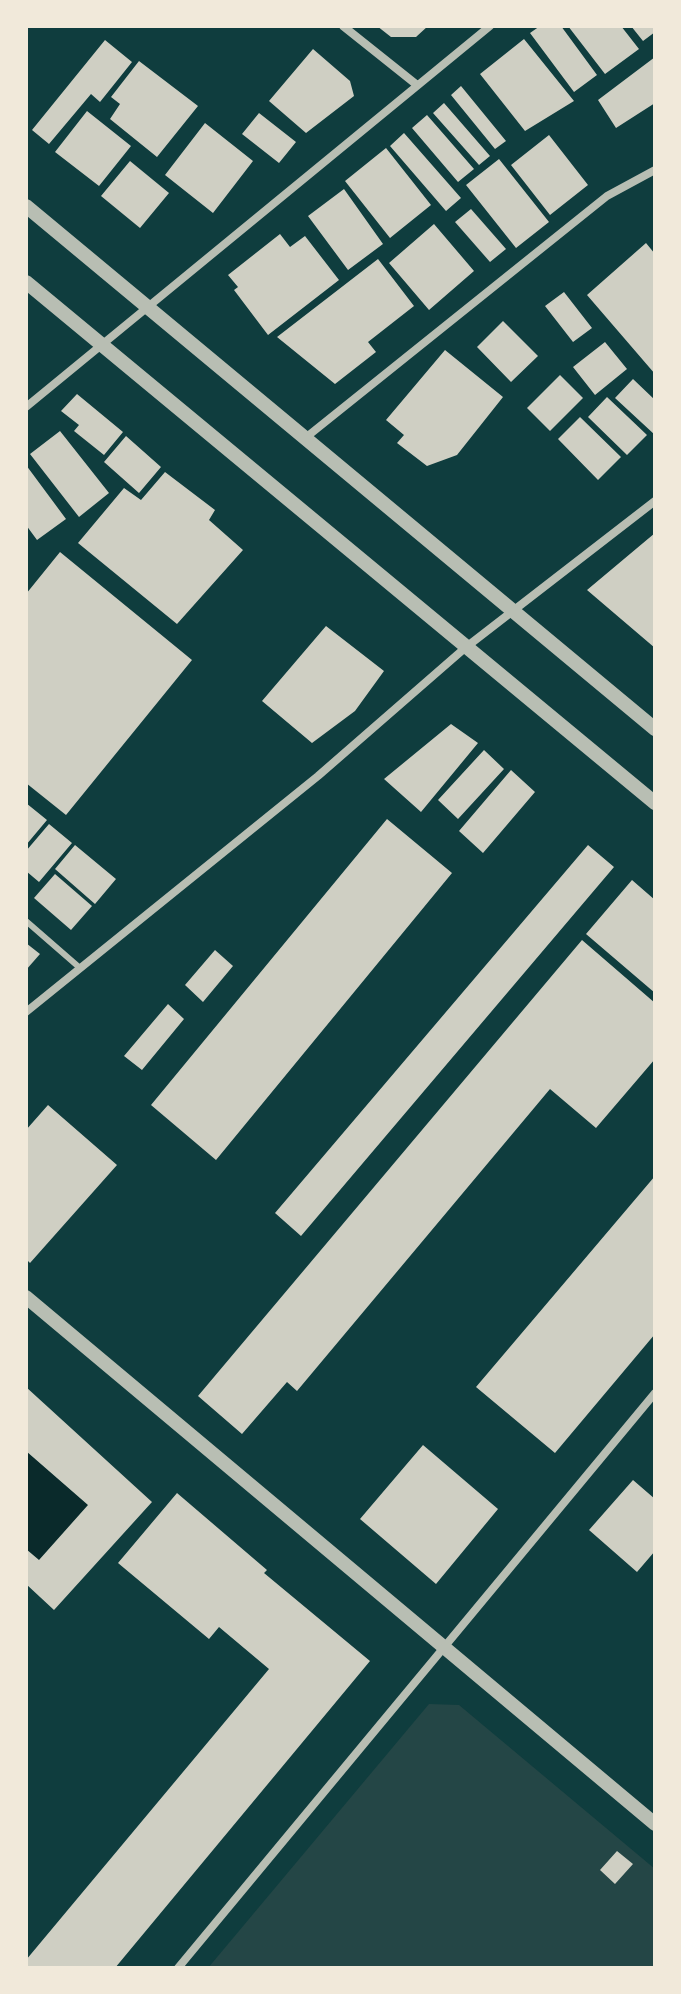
<!DOCTYPE html>
<style>
body{margin:0}
#map{position:relative;width:681px;height:1994px;overflow:hidden;background:#0f3d3e;font-family:Manrope,sans-serif}
canvas{display:block}
.frame{position:absolute;inset:0;border:28px solid #f1e9da;pointer-events:none}
</style>
<div id="map">
<canvas width="681" height="1994"></canvas>
<div class="frame"></div>
</div>
<script>
const c = document.querySelector('canvas').getContext('2d');
c.lineJoin = 'round';
function paint(path, color) { c.fillStyle = color; c.fill(path, 'evenodd'); }
function strokePath(path, color, width, dash) { c.strokeStyle = color; c.lineWidth = width; c.lineCap = dash ? 'butt' : 'round'; c.setLineDash(dash || []); c.stroke(path); }
paint(new Path2D(`
 M429 1704 459 1705 655 1869V1968H208Z`), '#244646');
paint(new Path2D(`
 M26 1451 88 1505 39 1560 26 1549Z`), '#0a2a2b');
paint(new Path2D(`
 M377 26H428L416 37H391Z
 M540 26H561L597 75 574 92 530 33Z
 M568 26H621L639 49 605 74Z
 M631 26H655V32L643 41Z
 M524 39 574 101 525 131 480 74Z
 M105 40 132 62 100 102 91 94 49 144 32 130Z
 M313 49 350 81 354 96 306 133 269 101Z
 M655 57V103L616 128 598 100Z
 M139 61 198 106 157 157 110 119 120 104 111 97Z
 M461 86 506 141 495 149 451 95Z
 M444 103 490 156 479 165 433 113Z
 M87 111 131 146 99 186 55 152Z
 M259 113 296 142 279 163 242 134Z
 M427 115 474 169 458 182 412 128Z
 M205 123 253 161 213 213 165 175Z
 M404 133 461 198 446 211 390 146Z
 M549 135 588 185 550 215 511 165Z
 M386 148 431 205 390 238 345 181Z
 M499 159 549 222 516 248 466 185Z
 M130 161 169 193 140 228 101 196Z
 M344 189 383 244 348 270 308 216Z
 M471 209 506 249 490 262 455 222Z
 M434 224 474 271 429 310 389 263Z
 M280 234 290 247 305 236 339 280 268 335 234 290 238 287 228 275Z
 M646 243 655 254V374L587 295Z
 M378 259 414 306 368 342 376 352 335 384 277 337Z
 M564 292 592 328 573 342 545 306Z
 M503 321 538 356 511 382 477 347Z
 M605 342 627 369 595 395 573 367Z
 M445 350 503 397 457 455 427 466 397 443 404 435 386 420Z
 M560 375 583 398 550 431 527 408Z
 M633 379 655 400V435L615 398Z
 M77 394 123 432 104 455 74 431 79 425 61 411Z
 M607 397 647 435 627 455 588 417Z
 M580 417 621 457 598 480 558 439Z
 M60 431 109 493 79 517 30 454Z
 M126 436 161 467 139 493 104 462Z
 M26 465 66 519 37 540 26 525Z
 M165 472 215 510 209 520 243 550 177 624 78 543 124 488 141 500Z
 M655 533V648L587 590Z
 M60 552 192 660 66 815 26 783V594Z
 M326 626 384 671 355 711 312 743 262 701Z
 M451 724 478 743 421 812 384 779Z
 M484 750 504 769 458 819 438 800Z
 M511 770 535 792 483 853 459 831Z
 M26 803 47 820 26 845Z
 M387 819 452 873 216 1160 151 1105Z
 M49 824 72 843 39 882 26 871V851Z
 M75 845 116 879 95 904 55 869Z
 M588 845 614 867 301 1236 275 1213Z
 M55 874 92 906 71 930 34 898Z
 M632 880 655 900V993L586 934Z
 M582 940 655 1003V1059L596 1128 550 1089 297 1391 287 1382 242 1434 198 1396Z
 M26 943 40 954 26 970Z
 M215 950 233 966 203 1002 185 985Z
 M168 1004 184 1019 142 1070 124 1056Z
 M48 1105 117 1165 30 1263 26 1259V1130Z
 M655 1176V1334L555 1453 476 1387Z
 M26 1387 152 1502 54 1610 26 1584V1549L39 1560 88 1505 26 1451Z
 M423 1445 498 1509 436 1584 360 1519Z
 M633 1480 655 1499V1551L637 1572 589 1530Z
 M177 1493 267 1570 264 1573 370 1661 115 1968H26V1960L269 1669 219 1627 209 1639 118 1563Z
 M617 1851 633 1864 615 1884 600 1870Z`), '#cfcfc3');
strokePath(new Path2D(`
 M26 921 80 968`), '#b8beb3', 6);
strokePath(new Path2D(`
 M343 26 417 85
 M26 407 490 26
 M304 439 607 196 655 170
 M26 1012 318 776 465 648 655 501
 M178 1968 655 1393`), '#b8beb3', 8);
strokePath(new Path2D(`
 M26 206 655 729
 M26 282 655 803
 M26 1297 655 1824`), '#b8beb3', 14);
</script>
